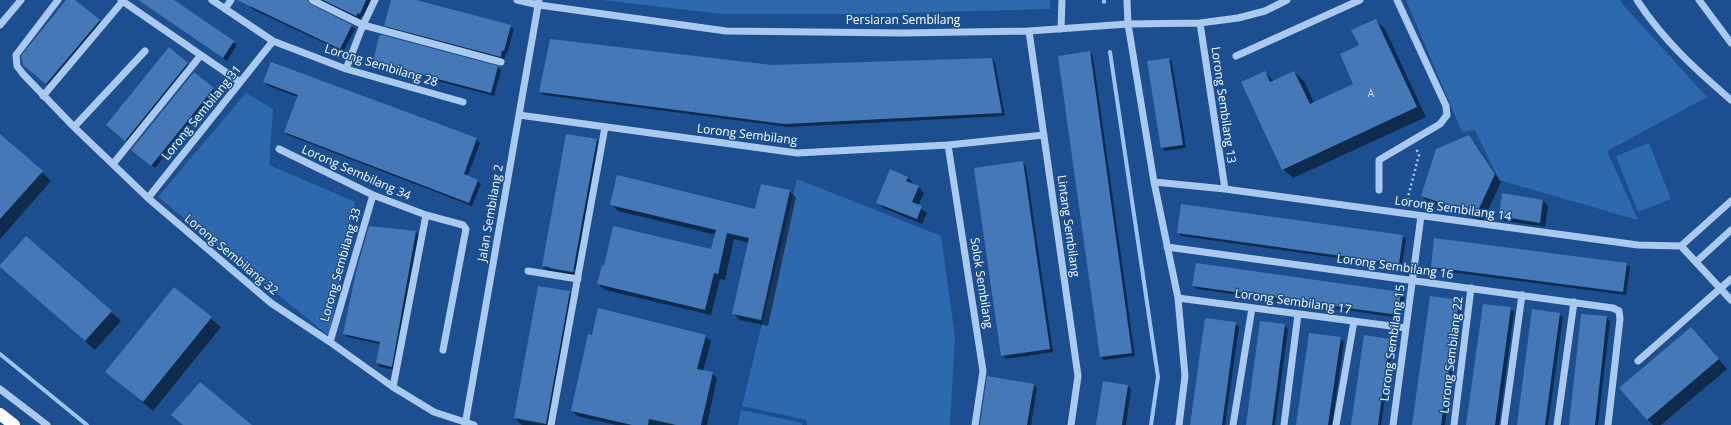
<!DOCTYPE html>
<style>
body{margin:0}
canvas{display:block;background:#1b4f8f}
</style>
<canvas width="1731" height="425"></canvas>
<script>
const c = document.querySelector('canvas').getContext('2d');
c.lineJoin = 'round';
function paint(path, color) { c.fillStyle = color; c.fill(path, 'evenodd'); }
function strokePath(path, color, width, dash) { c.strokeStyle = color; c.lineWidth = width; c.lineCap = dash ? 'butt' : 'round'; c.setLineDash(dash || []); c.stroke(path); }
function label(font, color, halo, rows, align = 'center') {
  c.font = font + ' "Open Sans",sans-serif'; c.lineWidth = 3; c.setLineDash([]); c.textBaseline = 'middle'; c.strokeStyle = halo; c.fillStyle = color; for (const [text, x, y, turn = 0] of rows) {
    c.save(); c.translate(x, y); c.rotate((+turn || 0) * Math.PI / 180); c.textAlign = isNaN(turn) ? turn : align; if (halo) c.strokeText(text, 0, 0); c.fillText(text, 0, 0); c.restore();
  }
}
paint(new Path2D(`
 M601 0H1050V9L864 14H722Z
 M1406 0H1620L1623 5 1707 97 1607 151 1638 220 1499 180 1475 130 1462 132Z
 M246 93 273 109 269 165 355 202 329 336 158 197Z
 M1649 143 1671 199 1638 212 1616 156Z
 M797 179 941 236 955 337 950 425H807V420L742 406Z
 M741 410 802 423V425H738Z`), '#2e69ad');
paint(new Path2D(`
 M67 0H74L103 24 50 87 27 67Z
 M138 0H173L237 45 227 61Z
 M252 0H312L310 5 351 26 355 29 343 52 252 9 249 5Z
 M321 0H371L363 17 361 16 360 19Z
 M392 0H412L510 26 514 29 507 54 506 53 504 60 389 29 385 25Z
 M1375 20 1385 29 1426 117 1293 178 1283 169 1264 72 1274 81 1294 72 1304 81 1314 103 1355 84 1360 46Z
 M169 49 191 67 129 143 111 128Z
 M1090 52 1093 56 1135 356 1104 360 1101 357 1059 56Z
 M992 59 995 62 1005 116 788 127 544 95 540 92 772 66Z
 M1169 59 1172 62 1186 148 1165 151 1162 148Z
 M374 62 498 67 501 71 494 96 377 65Z
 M264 82 476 139 480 143 467 177 477 181 481 184 472 206 288 135 285 132 298 97 268 86Z
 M213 89 217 92 155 168 136 153Z
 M567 135 597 140 604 147 580 278 550 273 543 266ZM550 267 578 271V273L550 269Z
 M1468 136 1475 143 1501 182 1483 221 1429 203 1422 196Z
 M0 144 42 172 51 181 0 239Z
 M1022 162 1026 166 1053 352 1006 359 1002 355Z
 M907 177 913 183 912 185 919 187 924 193 918 206 927 213 922 224 883 208 877 202Z
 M789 191 796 197 768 326 740 320 733 313 749 243 734 239 725 280 720 279 711 315 605 290 598 284 712 250 716 235 618 211 611 204 756 210Z
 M1543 200 1548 206 1545 227 1505 221 1500 216Z
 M370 227 416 232 419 235 395 370 380 367 377 363 380 344 347 337 344 333Z
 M1178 232 1402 236 1406 239 1402 267 1181 236Z
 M26 237 121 321 95 350 0 266Z
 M1626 264 1630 267 1626 295 1435 270 1432 266Z
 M1193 286 1400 293 1404 297 1401 318 1197 289Z
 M174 288 221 327 153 411 106 372Z
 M569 292 576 299 553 425H522L515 418Z
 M1458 301 1462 305 1445 425H1413Z
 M1510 308 1514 312 1499 425H1467Z
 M1559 314 1563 317 1548 425H1518Z
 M1606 317 1610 321 1598 425H1570Z
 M1235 323 1239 327 1225 425H1191Z
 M1284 325 1288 329 1275 425H1247Z
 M1691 328 1727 369 1661 425H1653L1647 419Z
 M705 336 711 341 703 371 712 373 717 378 707 425H616L577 416 572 411Z
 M1340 338 1344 342 1332 425H1297Z
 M1389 340 1393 343 1381 425H1352Z
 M1034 385 1037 388 1031 425H981Z
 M1128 386 1131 389 1126 425H1097Z`), '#0007');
strokePath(new Path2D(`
 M1104 0V2
 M1110 52 1158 377 1151 425
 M0 354 87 425`), '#9cc4f0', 4);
paint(new Path2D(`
 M66 0H75L100 20 46 84 23 65 21 56Z
 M138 0H174L234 41 223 58Z
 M237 0H307L310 4 352 25 340 49Z
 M323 0H366L360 14 358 13 356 16Z
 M391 0H416L511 25 504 51 502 50 501 57 384 26Z
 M1376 19 1417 107 1282 170 1241 82 1265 71 1270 82 1294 71 1310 104 1353 84 1340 54 1359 45 1351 30Z
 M382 35 498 66 491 93 373 62 379 36Z
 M550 39 772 65 992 58 1002 113 784 124 539 92Z
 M169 47 188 63 125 141 106 125Z
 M1090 51 1132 353 1100 357 1058 56Z
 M1169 58 1183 145 1161 148 1147 61Z
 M271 62 477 138 464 174 478 180 469 203 284 132 298 95 263 82Z
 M194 72 214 88 151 166 131 150Z
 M0 134 43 171 0 219Z
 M566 134 597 139 573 272 542 266Z
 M1469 135 1495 174 1476 215 1421 196 1436 149Z
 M1023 161 1050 349 1001 356 974 168Z
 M890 169 908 177 906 181 919 186 912 202 922 206 917 219 876 203Z
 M617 175 755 209 761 184 790 190 761 320 732 314 749 238 727 233 718 274 714 273 705 310 597 284 602 265 604 266 613 226 711 249 716 230 610 205Z
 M1502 193 1543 200 1540 223 1499 216Z
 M1181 204 1403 235 1399 264 1177 233Z
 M369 226 416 231 392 367 376 363 380 342 343 334 356 272Z
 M26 236 112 311 85 341 0 267V265Z
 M1434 238 1627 263 1623 292 1431 267Z
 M1196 263 1401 292 1398 315 1192 286Z
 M538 286 570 291 546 424 514 418Z
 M174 287 212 317 143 402 105 372Z
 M1430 296 1459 300 1441 425H1412Z
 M1483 304 1511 307 1495 425H1466Z
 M598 308 706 335 697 369 713 372 701 425H676L649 419 648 425H632L571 411 588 334 592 335Z
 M1532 309 1560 313 1545 425H1517Z
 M1581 314 1607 316 1595 425H1569Z
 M1205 318 1236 322 1222 425H1190Z
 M1260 321 1285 324 1272 425H1246Z
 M1691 327 1719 359 1647 420 1619 388Z
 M1309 333 1341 337 1328 425H1296Z
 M1364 335 1390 339 1378 425H1351Z
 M987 376 1034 384 1027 425H980Z
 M1103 381 1128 385 1122 425H1096Z
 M200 382 252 425H183L171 415Z`), '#4478b7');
strokePath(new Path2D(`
 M1408 205V197L1419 155 1416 148`), '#a9c9ee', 2.5, [2, 3]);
strokePath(new Path2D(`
 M58 0 16 55 17 66 23 74 74 127 148 198 271 303 330 342 393 387 434 412 474 425
 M121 0 240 82
 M212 0 273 41 346 69 463 102
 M312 0 363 25 501 62
 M517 0 539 5 726 31 902 33 1029 31 1128 24 1200 23 1238 18 1265 11 1287 0
 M1127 0 1128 24 1154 182 1178 298 1185 376 1179 425
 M1637 0C1663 40 1695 69 1731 100
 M1699 0 1731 43
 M225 9 231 0
 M1200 23 1225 189
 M0 25 21 0
 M1061 29 1062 0
 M1029 31 1078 376 1071 425
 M1236 56 1360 0
 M346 69 363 25 375 0
 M43 96 123 1
 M519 115 797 153 948 145 1044 135
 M74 127 145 51
 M948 145 983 371 975 425
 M279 149 373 195 426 215 463 225 466 229 443 350
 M113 164 201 55
 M1154 182 1225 189 1638 245 1681 246 1731 201
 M1379 190V160L1440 124 1447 115 1446 106 1397 0
 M148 198 273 41
 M1681 246 1731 300
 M1167 247 1613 308 1619 311 1620 319 1608 425
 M1696 262 1731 230
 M528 271 578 279
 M1178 298 1406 328
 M330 342 373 195
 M1638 361 1731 279
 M393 387 426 215
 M0 389 47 425
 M465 425 539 0
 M551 425 605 127
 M1233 425 1252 308
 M1284 425 1298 314
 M1336 425 1354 321
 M1393 425 1421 216
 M1454 425 1471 288
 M1504 425 1522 295
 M1557 425 1574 302`), '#a9c9ee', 7);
strokePath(new Path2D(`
 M0 414 14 425`), '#fff', 12);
label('10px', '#d0dded', null, [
 ["A",1371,94]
]);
label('12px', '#fff', '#1b4f8f', [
 ["Persiaran Sembilang",903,21],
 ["Lorong Sembilang 28",381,66,17],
 ["Lorong Sembilang 13",1223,105,82],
 ["Lorong Sembilang 31",202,113,-51],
 ["Lorong Sembilang",747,135,7],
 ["Lorong Sembilang 34",356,173,24],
 ["Lorong Sembilang 14",1453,209,8],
 ["Jalan Sembilang 2",491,213,-80],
 ["Lintang Sembilang",1068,226,82],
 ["Lorong Sembilang 32",231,255,40],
 ["Lorong Sembilang 33",341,265,-74],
 ["Lorong Sembilang 16",1395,267,8],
 ["Solok Sembilang",981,283,81],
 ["Lorong Sembilang 17",1293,302,8],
 ["Lorong Sembilang 15",1393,343,-82],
 ["Lorong Sembilang 22",1452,355,-83]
]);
</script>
